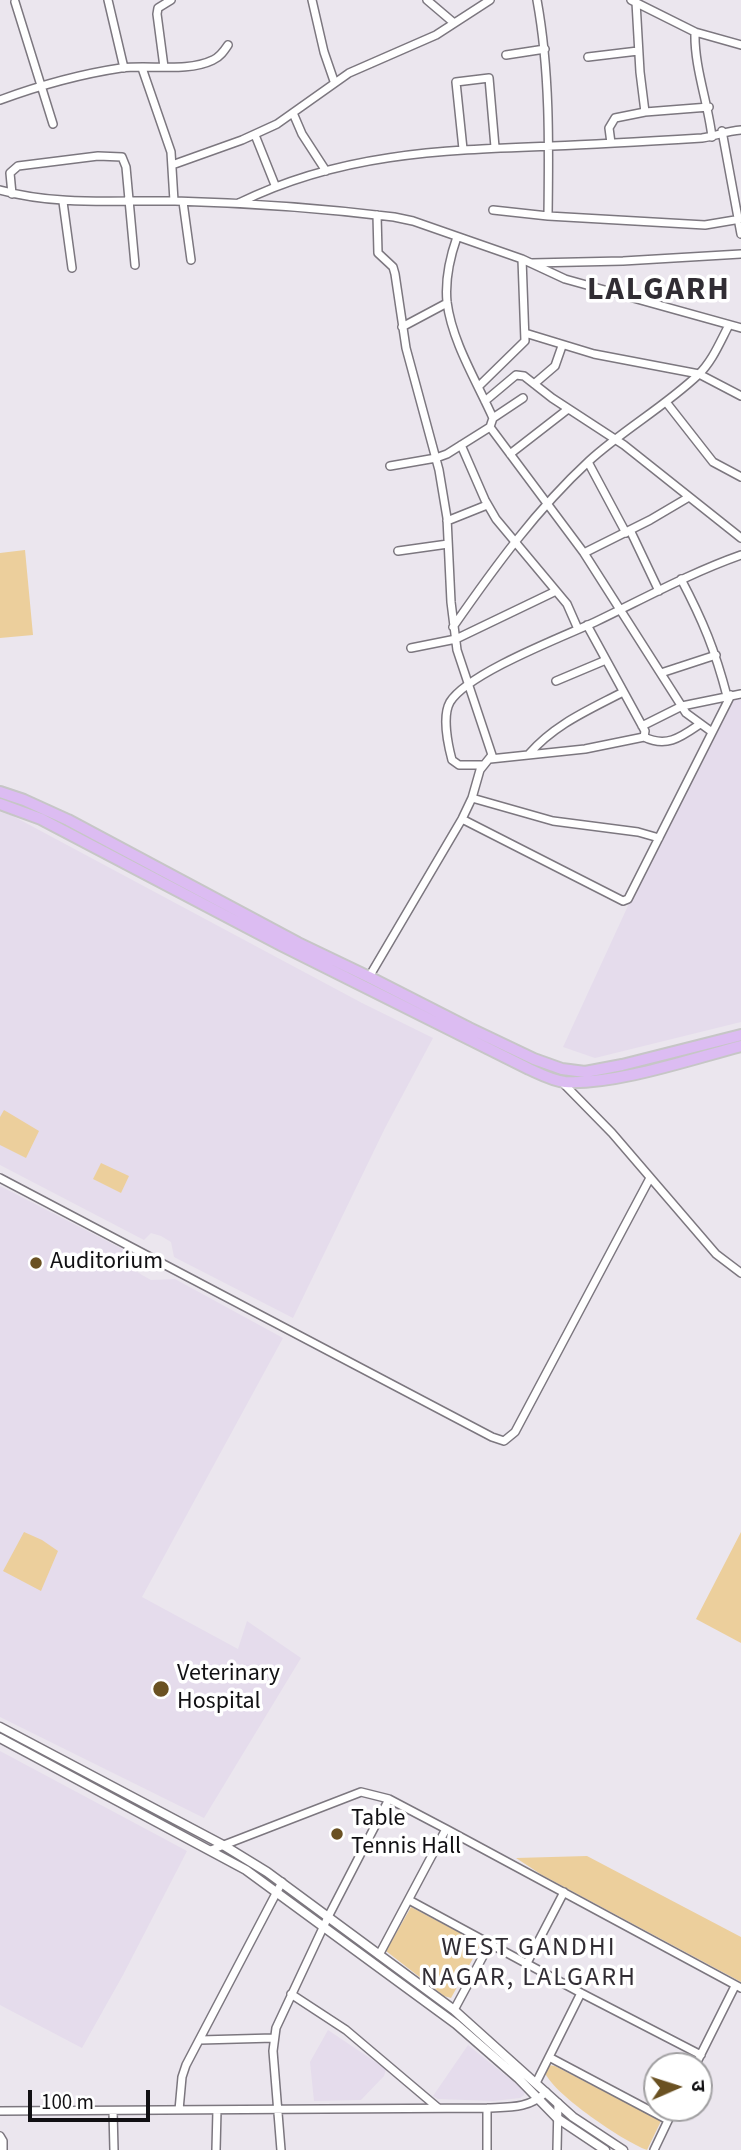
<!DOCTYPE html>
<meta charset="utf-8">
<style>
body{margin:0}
#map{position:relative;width:741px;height:2150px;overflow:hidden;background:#ebe6ee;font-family:"Source Sans 3","Noto Sans Devanagari",sans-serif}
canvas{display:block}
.north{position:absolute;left:643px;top:2052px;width:70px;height:70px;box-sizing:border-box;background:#fff;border:2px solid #a09fa1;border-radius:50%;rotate:87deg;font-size:19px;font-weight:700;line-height:28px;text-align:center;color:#111013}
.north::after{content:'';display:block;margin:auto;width:24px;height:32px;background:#6a5122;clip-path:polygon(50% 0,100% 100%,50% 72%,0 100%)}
.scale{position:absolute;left:28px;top:2090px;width:122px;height:32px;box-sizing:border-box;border:4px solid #111013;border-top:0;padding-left:9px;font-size:21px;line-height:24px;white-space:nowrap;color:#111013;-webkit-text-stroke:5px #fff;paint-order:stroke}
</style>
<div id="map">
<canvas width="741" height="2150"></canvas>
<div class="north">उ</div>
<div class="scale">100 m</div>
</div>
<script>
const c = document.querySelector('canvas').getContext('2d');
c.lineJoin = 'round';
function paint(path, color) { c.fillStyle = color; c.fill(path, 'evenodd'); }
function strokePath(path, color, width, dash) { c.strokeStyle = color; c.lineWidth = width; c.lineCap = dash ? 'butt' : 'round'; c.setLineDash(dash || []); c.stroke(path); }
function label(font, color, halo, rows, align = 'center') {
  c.font = font + ' "Source Sans 3",sans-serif'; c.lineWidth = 7; c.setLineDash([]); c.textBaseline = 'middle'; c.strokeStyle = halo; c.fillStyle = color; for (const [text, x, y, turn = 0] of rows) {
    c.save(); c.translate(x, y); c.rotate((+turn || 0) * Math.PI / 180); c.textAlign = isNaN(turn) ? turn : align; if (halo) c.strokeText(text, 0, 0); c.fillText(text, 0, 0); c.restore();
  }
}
paint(new Path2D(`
 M741 693V1022L595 1058 563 1047 725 695Z
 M0 812 11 815 362 1003 433 1038 385 1128 293 1318 174 1257 171 1242 161 1236 151 1233 144 1240 0 1165Z
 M0 1186 134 1255 133 1269 142 1275 151 1280 175 1279 283 1338 142 1597 238 1649 247 1621 301 1658 204 1818 0 1717Z
 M0 1751 187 1851 123 1975 82 2048 0 2005Z
 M328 2030 386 2069 384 2076 361 2100 314 2101 310 2062Z
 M468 2045 525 2091 524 2095 520 2098 493 2101 438 2099 433 2096Z`), '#e5dcec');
paint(new Path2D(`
 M25 550 33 635 0 638V553Z
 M4 1110 39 1131 26 1158 0 1145V1117Z
 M101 1163 129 1176 121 1193 93 1179Z
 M24 1532 42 1540 58 1551 41 1591 3 1571Z
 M741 1532V1643L696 1619Z
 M587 1856 741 1937V1982L542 1875 516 1858Z
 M411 1907 481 1944 451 1998 444 1996 386 1951Z
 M548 2065 555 2066 661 2121 647 2150C623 2141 556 2096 545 2073Z`), '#eccf9c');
const minor = new Path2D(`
 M108 0 124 68
 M312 0 324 52 334 81
 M427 0 454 23
 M537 0C550 71 549 144 548 216
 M631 0 695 32
 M15 2 53 124
 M636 2 640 72 645 112
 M506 55 545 49
 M588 57 638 51
 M164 67 157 14 158 8 171 0
 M142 68 171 152 174 201
 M0 100C38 86 81 74 121 68 150 64 186 73 213 60 220 57 224 51 228 45
 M293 113 302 134 326 171
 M722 131 741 234
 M255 135 275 185
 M712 137C708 102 694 67 695 32L741 45
 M611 143 609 128 615 118 645 112 709 107
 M463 149 456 82 489 78 495 147
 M172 165 242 140 277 124 349 73 436 35 490 0
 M0 190C58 206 116 200 175 201 248 203 321 208 394 217L413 221 522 259 565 279 741 328
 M12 194 10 173 18 166 98 156 122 157 126 167 135 265
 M63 202 72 268
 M183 202 191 260
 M239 203C340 153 442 150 552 146 602 144 652 141 702 138 716 136 726 131 741 130
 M493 210 548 216 705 225 741 219
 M457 237C450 257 445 281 447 302 452 342 477 382 493 418
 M532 263 623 261 741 254
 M402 327 447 303
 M525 333 594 354 699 374 741 396
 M534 384 555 366 562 346
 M479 386 525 341 522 259
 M485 401 516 375 524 376 552 398 624 445 741 538
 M666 402 713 462 741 477
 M490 427 584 553 686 713 712 732
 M461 445 485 500 496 519 567 604 578 629
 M510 454 568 409
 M588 462 626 533
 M390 466 436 458 447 454 490 427 493 418 523 398
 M447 521 487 505
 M630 530 659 591
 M398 551 448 544
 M584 553 650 520 689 497
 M681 579C703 621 715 650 727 696
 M453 627C494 568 536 510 589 461 623 430 664 407 698 375 712 362 720 342 729 325
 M411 648 456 639 556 591
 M661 673 716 655
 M556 681 606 660
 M642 726 682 706 741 694
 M644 737C667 748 681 737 700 724
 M529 754C555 724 589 710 623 692
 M490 759 585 749 644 737 645 731 587 625
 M483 765H459L452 760C448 745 442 716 450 702 468 673 562 637 595 622 643 599 690 573 741 555
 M472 798 553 821 638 832 659 838
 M462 819 623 901 628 899 731 695
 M369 977 462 819 472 798 480 770 492 755 457 650 451 602 447 518 439 470 406 348 395 274 393 267 378 253 377 215
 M562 1082 612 1133 716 1254 741 1273
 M0 1178 492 1437 504 1441 515 1432 650 1178
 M211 1850 361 1792 389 1799 446 1829
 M409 1900 581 1993 701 2055
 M379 1955 446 1829 741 1988
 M526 1965 564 1892
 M291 1994 346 2030 437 2107
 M454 2010 489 1945
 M200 2040 274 2038
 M549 2057 668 2120
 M695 2066 735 1986
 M536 2083 581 1993
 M487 2108V2150
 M179 2110 182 2077 186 2065 282 1882
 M0 2111 487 2108C509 2107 529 2109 546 2092
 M113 2111 114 2150
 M0 2136 3 2141V2150
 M216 2150 217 2110
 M281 2150 273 2051 276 2028 328 1917 389 1799
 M557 2150 558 2103
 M654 2150 674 2108`);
const tertiary = new Path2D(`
 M0 1727 223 1845 267 1872 454 2010 573 2117 623 2150
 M0 1738 246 1870 456 2024 518 2078 557 2118 605 2150`);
const primary = new Path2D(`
 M0 792 24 800 68 820 298 943 369 977 469 1028 534 1059 562 1069 585 1072 622 1065 741 1035
 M0 804 41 819 281 945 529 1069C540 1074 553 1081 565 1082 615 1085 691 1059 741 1046`);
strokePath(minor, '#7c777f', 10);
strokePath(tertiary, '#7c777f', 11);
strokePath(primary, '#c6c6c6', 14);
strokePath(minor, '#fff', 7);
strokePath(tertiary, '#fff', 8);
strokePath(primary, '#dcbcf2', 10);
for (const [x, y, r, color] of [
 [36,1263,7,"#6a5122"],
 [161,1689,9,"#6a5122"],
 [337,1834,7,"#6a5122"]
]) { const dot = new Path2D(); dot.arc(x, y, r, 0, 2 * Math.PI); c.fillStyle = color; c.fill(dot); strokePath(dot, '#fff', 2.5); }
label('24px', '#111013', '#fff', [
 ["Auditorium",50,1263],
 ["Veterinary",177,1675],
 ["Hospital",177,1703],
 ["Table",351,1820],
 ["Tennis Hall",351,1848]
], 'left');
c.letterSpacing = '2px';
label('26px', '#312d34', '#fff', [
 ["WEST GANDHI",529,1949],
 ["NAGAR, LALGARH",529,1979]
]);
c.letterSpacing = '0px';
c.letterSpacing = '2px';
label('bold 32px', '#312d34', '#fff', [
 ["LALGARH",659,292]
]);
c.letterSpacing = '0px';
</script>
